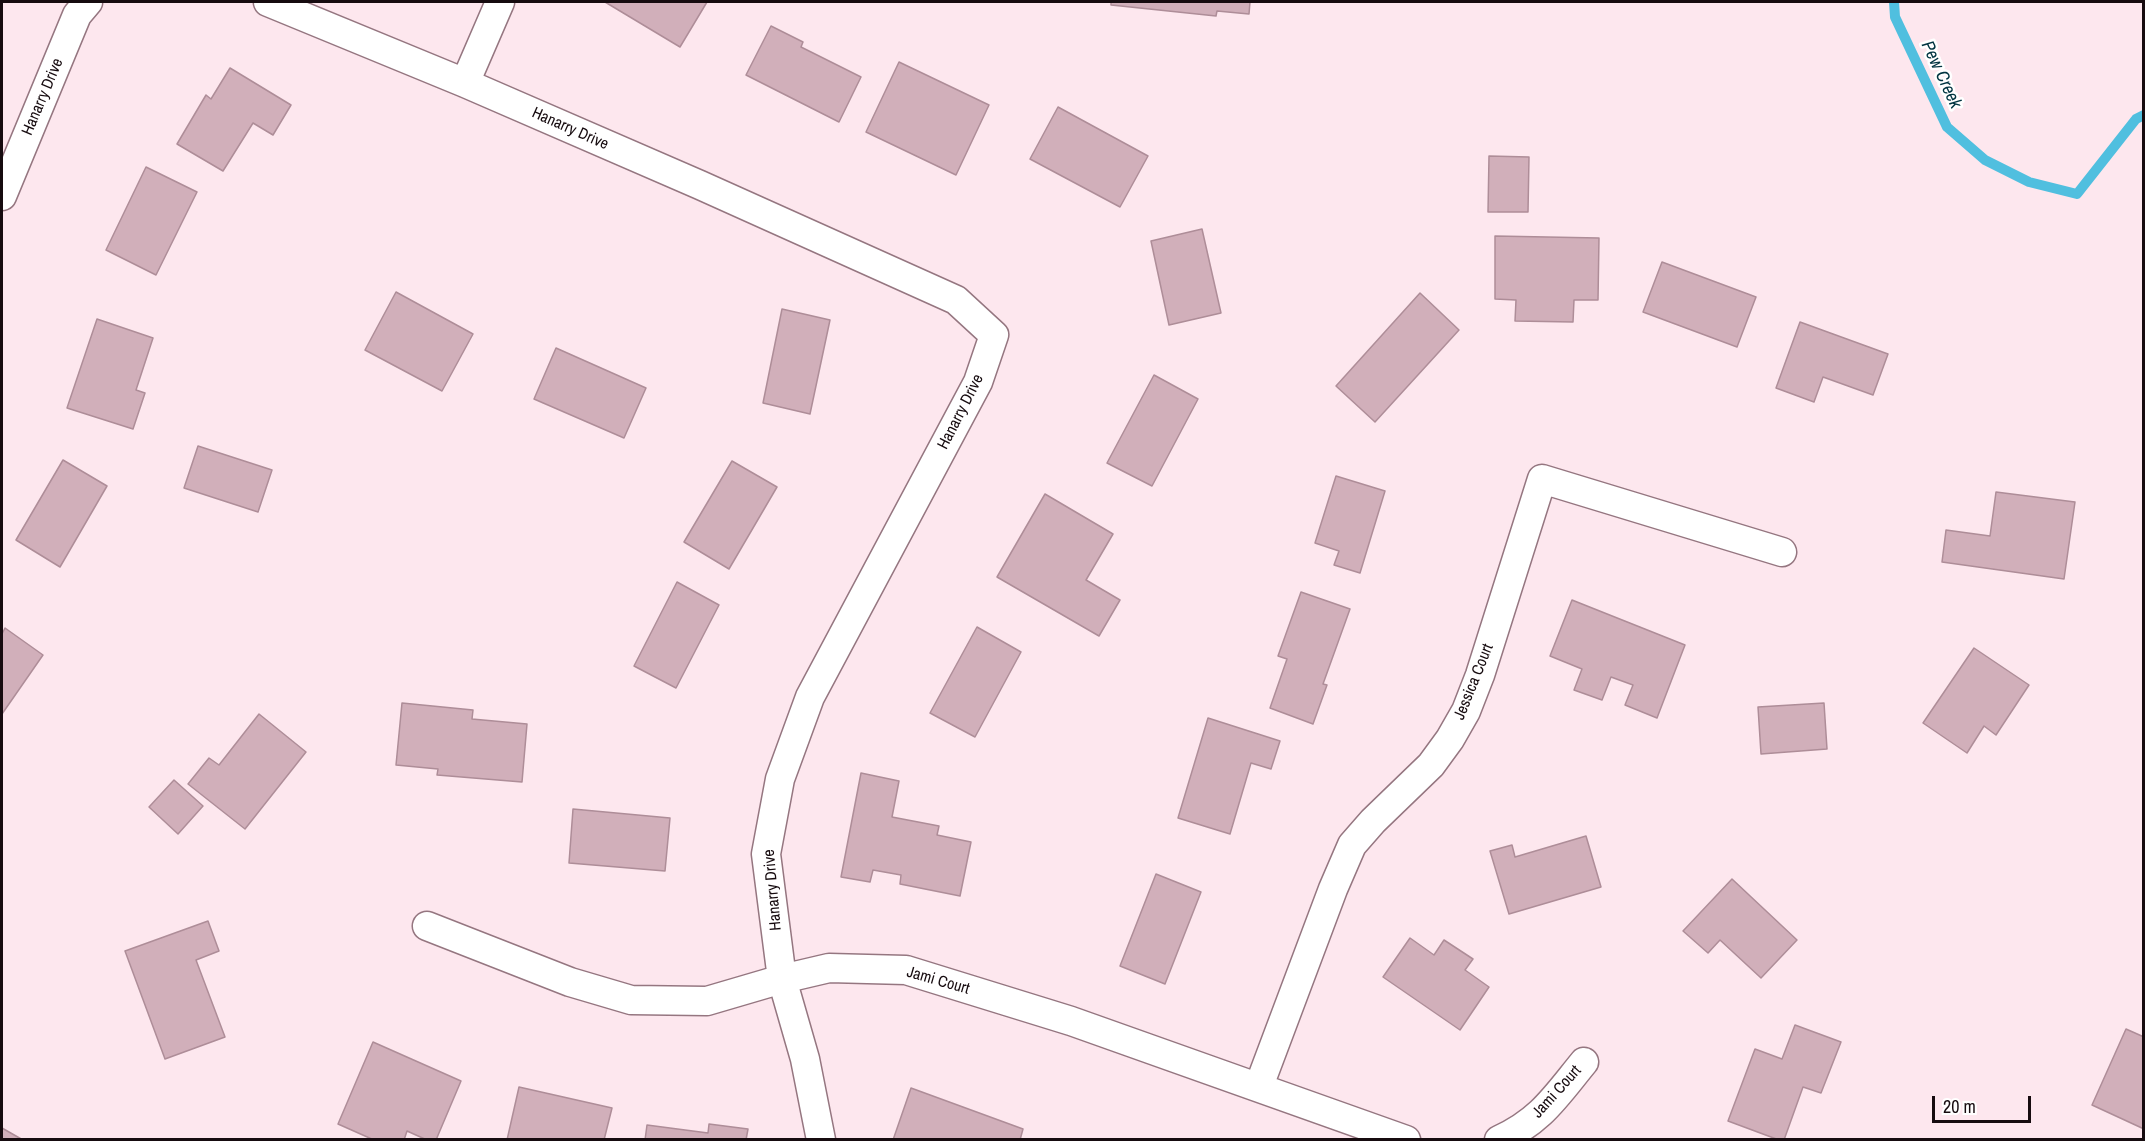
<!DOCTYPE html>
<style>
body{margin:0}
#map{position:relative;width:2145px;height:1141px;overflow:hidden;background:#fde7ee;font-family:"Archivo Narrow",sans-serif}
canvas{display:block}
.frame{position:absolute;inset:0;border:3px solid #160b0f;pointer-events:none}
.scale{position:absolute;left:1932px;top:1096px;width:99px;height:27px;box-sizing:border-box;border:3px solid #160b0f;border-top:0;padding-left:8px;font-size:18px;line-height:21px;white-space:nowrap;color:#160b0f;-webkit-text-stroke:4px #fff;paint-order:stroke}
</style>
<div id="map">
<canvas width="2145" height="1141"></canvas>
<div class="frame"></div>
<div class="scale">20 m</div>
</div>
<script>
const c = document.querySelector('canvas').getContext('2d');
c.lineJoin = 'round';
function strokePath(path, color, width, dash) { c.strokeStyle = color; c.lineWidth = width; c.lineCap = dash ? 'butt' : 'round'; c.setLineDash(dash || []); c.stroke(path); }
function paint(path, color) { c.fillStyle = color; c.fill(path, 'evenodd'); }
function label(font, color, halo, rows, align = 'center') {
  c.font = font + ' "Archivo Narrow",sans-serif'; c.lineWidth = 5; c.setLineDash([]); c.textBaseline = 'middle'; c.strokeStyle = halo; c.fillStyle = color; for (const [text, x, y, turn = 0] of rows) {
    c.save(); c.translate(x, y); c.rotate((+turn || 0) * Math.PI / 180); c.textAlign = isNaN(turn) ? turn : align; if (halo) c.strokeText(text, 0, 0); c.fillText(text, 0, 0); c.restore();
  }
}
strokePath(new Path2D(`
 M1894 2 1895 17 1947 127 1985 160 2029 182 2077 194 2136 119 2144 115`), '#50bfdf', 10);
const building = new Path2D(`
 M605 2H707L680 47Z
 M1111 2H1250L1249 14 1217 11 1216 16 1111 5Z
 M771 26 803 42 801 47 861 77 839 122 746 75Z
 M899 62 989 105 956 175 866 132Z
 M230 68 291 105 273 135 253 123 223 171 177 144 206 95 211 99Z
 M1058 107 1148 156 1120 207 1030 159Z
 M1489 156 1529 157 1528 212H1488Z
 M146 167 197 192 156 275 106 250Z
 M1202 229 1221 313 1169 325 1151 241Z
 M1495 236 1599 238 1598 300H1574L1573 322 1515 321 1516 300 1495 299Z
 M1662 262 1756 297 1737 347 1643 312Z
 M396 292 473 334 442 391 365 350Z
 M1420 293 1459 330 1375 422 1336 386Z
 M782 309 830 320 810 414 763 403Z
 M97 319 153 338 136 390 145 393 133 429 67 408Z
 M1800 322 1888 354 1873 395 1823 377 1814 402 1776 388Z
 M556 348 646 388 624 438 534 399Z
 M1154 375 1198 399 1152 486 1107 463Z
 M198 446 272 470 258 512 184 488Z
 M63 460 107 486 60 567 16 540Z
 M732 461 777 487 729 569 684 542Z
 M1336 476 1385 491 1360 573 1334 565 1339 551 1315 543Z
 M1996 492 2075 502 2064 579 1942 562 1946 530 1990 536Z
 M1045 494 1113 534 1086 580 1120 600 1099 636 997 577Z
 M677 582 719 605 676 688 634 666Z
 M1301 592 1350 609 1323 684 1327 685 1313 724 1270 708 1287 659 1278 656Z
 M1572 600 1685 645 1657 718 1625 705 1633 685 1611 677 1602 700 1574 690 1582 669 1550 656Z
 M977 627 1021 652 975 737 930 713Z
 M5 628 43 655 2 714V634Z
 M1974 648 2029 685 1996 735 1984 726 1967 753 1923 723Z
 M402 703 473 710 472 719 527 724 522 782 437 775 438 769 396 765Z
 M1824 703 1827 749 1761 754 1758 707Z
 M259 714 306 752 245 829 188 784 209 758 219 765Z
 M1208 718 1280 741 1271 769 1251 763 1230 834 1178 818Z
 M861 773 899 781 892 817 939 826 937 835 971 842 960 896 900 884 901 875 873 870 870 882 841 877Z
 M174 780 203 806 178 834 149 807Z
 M573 809 670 818 665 871 569 863Z
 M1586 836 1601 887 1509 914 1490 851 1512 845 1515 857Z
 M1156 874 1201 892 1165 984 1120 966Z
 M1732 879 1797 940 1761 978 1720 940 1708 953 1683 931Z
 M208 921 219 951 196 960 225 1037 165 1059 125 951Z
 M1410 938 1434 955 1444 940 1473 959 1465 970 1489 987 1460 1030 1383 977Z
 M1795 1025 1841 1042 1821 1093 1803 1087 1784 1140H1779L1728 1121 1755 1049 1782 1059Z
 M2126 1029 2144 1037V1129L2092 1105Z
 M373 1042 461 1081 436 1140H427L407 1131 404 1140H374L338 1124Z
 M519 1087 612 1108 604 1140H507Z
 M911 1088 1023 1129 1020 1140H893Z
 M709 1124 748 1129 746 1140H645L647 1125 708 1133Z
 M2 1128 23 1140H2Z`);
paint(building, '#d1afba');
strokePath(building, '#ae8d98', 1.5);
const street = new Path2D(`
 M268 2 465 83 700 185 956 300 994 335 978 382 810 697 780 779 766 854 782 979 805 1059 821 1140
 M465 83 500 2
 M2 196 77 15 88 2
 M427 926 570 982 631 1000 707 1001 782 979 829 968 906 970 1071 1021 1406 1140
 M1259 1086 1333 889 1352 845 1373 821 1431 765 1450 739 1466 711 1480 675 1542 479 1782 552
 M1499 1140C1541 1121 1556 1096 1584 1062`);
strokePath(street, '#957680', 31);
strokePath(street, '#fff', 28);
label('16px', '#160b0f', '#fff', [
 ["Hanarry Drive",43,97,-67],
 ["Hanarry Drive",570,129,24],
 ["Hanarry Drive",961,412,-63],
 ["Jessica Court",1474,682,-68],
 ["Hanarry Drive",773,890,-95],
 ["Jami Court",938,981,16],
 ["Jami Court",1557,1092,-48]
]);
label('italic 18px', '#003441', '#fff', [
 ["Pew Creek",1941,75,65]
]);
</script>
